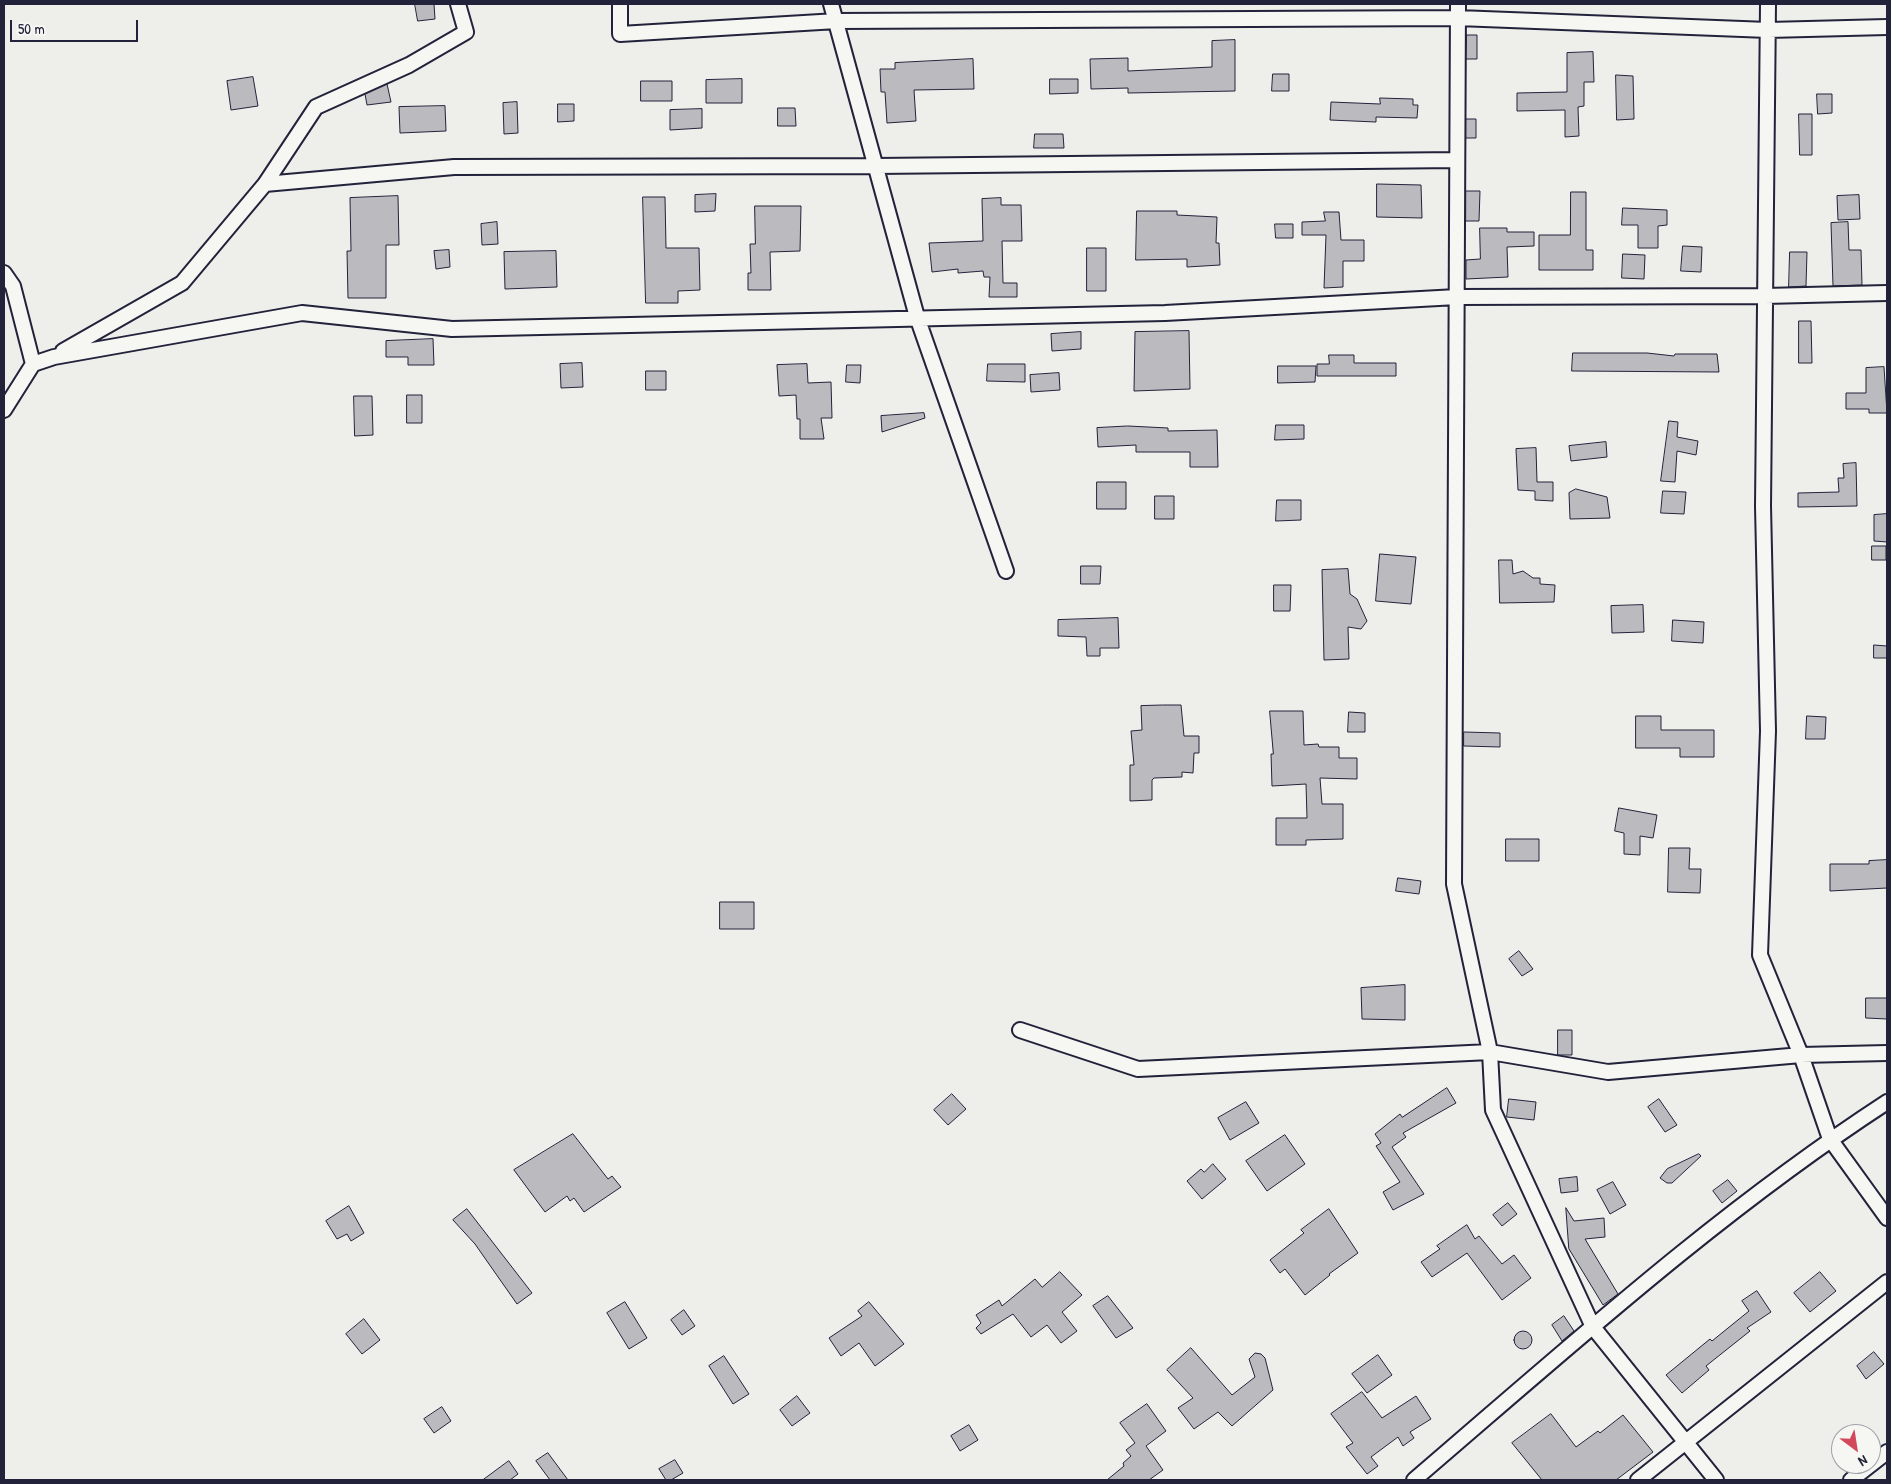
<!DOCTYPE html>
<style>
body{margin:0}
#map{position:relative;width:1891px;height:1484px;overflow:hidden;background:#eeeeeb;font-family:"Patrick Hand",sans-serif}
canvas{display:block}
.frame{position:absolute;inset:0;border:5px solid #22223b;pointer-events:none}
.north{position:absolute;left:1831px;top:1424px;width:50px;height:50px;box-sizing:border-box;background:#f6f6f2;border:1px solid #a1a1a9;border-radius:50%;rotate:149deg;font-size:14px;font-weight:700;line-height:20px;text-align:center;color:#22223b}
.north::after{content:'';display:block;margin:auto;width:18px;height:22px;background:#d1495b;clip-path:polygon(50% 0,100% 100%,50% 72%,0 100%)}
.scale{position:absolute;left:10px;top:20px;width:128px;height:22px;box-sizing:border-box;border:2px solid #22223b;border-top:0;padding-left:6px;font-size:15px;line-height:18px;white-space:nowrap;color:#22223b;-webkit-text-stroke:4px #f6f6f2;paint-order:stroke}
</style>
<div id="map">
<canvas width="1891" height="1484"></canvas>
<div class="frame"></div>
<div class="north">N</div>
<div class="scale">50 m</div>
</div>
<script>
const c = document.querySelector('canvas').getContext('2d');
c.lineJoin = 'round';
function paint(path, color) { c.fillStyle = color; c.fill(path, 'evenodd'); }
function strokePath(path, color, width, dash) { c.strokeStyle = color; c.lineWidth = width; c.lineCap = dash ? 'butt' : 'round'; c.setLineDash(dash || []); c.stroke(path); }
const building = new Path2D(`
 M415 4H434L435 19 418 21Z
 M1467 35H1477V59H1466Z
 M1235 40V91L1128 93V88L1091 89 1090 59 1128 58V71L1212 67V41Z
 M1593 52 1594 82H1584V106L1578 107 1579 136 1565 137V110L1517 111V93L1567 92V53Z
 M973 59 974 89 914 90 916 121 887 123 885 92H881L880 69H895V63Z
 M1273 74H1289V91H1272Z
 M1616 75 1633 76 1634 119 1617 120Z
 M253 77 258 106 231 110 227 81Z
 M742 79V103H706V80Z
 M1050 79H1078V93L1050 94Z
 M641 81H672V101H641Z
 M387 84 391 102 367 105 365 94Z
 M1817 94H1832V113L1818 114Z
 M1380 98 1413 99V105H1418L1417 118 1376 117V122L1330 120 1331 102 1380 104Z
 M517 102 518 133 504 134 503 103Z
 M558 104H574V121L558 122Z
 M445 106 446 131 400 133 399 107Z
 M778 108H795L796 126H778Z
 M702 109V128L670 130V110Z
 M1799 114H1812V155H1800Z
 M1466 119H1476V138H1466Z
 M1035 134H1063L1064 148H1034Z
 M1377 184 1421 185 1422 218 1377 217Z
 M1466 191H1480L1479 221H1466Z
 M1571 192H1586V250H1593V270H1539V235H1570Z
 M716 194 715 211 695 212V195Z
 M1859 195 1860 219 1838 220 1837 196Z
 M398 196 399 245H386V298H348L347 251H351L350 198Z
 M643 197H665L666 248H699L700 290 678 291V303H646Z
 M1001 198V205H1021L1022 241H1002L1003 283H1017V297H989L990 277H984L983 271 958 273V269L932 272 929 243 983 241 982 199Z
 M755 206H801L800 251 770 252 771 290H748V273H751L750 244H755Z
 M1623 208 1667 210V225L1658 226V248H1638V225H1622Z
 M1137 211H1177V215L1217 217 1216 243H1219L1220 265 1187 267V259L1136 260Z
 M1324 212H1339L1341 240H1364V261H1343V287L1324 288 1326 235H1302V222L1325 221Z
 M497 222 498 244 482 245 481 224Z
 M1848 222 1849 250H1861L1862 285 1833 286 1831 223Z
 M1275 224H1293V238H1276Z
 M1480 228H1507V232H1534V246L1507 247 1508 277 1466 279V260L1480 259Z
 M1683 246 1702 247 1701 272 1681 271Z
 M1087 248H1106V291H1087Z
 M449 250 450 267 436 269 434 251Z
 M556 251 557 287 505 289 504 252Z
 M1790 252H1807L1806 286 1789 287Z
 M1623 254 1645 255 1644 279 1622 278Z
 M1799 321H1811L1812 363H1799Z
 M1189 331 1190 389 1134 391 1135 332Z
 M1081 332V349L1052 351 1051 334Z
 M433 339 434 365H408V357H386V341Z
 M1573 353H1647L1674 356 1675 354H1717L1719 372 1572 371Z
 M1329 355H1354V363H1396V376H1317V364H1329Z
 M582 363 583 387 561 388 560 364Z
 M807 364 808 383 831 382 832 418H821L824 439H800V419H797L796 395 779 396 777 365Z
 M988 364H1025V382L987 381Z
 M847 365H861L860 383 846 382Z
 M1278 366H1316L1315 382 1278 383Z
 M1884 367 1887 413H1869V409H1846V393H1866V368Z
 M646 371H666V390H646Z
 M1059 373 1060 390 1031 392 1030 375Z
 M407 395H422V423H407Z
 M354 396H372L373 435 355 436Z
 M924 413 925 418 882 432 881 416Z
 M1669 421 1678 422 1677 437 1698 441 1696 455 1677 451 1675 482 1661 481Z
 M1276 425H1304V439L1275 440Z
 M1128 426 1168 428V431L1217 430 1218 467H1190V452H1136V445L1098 447 1097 428Z
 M1606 442 1607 457 1571 461 1569 446Z
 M1536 448 1537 482H1553V501L1535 500V491L1518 490 1516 449Z
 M1856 463 1857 506 1798 507V493L1839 492 1838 478H1844L1843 464Z
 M1097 482H1126V509H1097Z
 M1576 489 1607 497 1610 518 1570 519 1569 493Z
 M1663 491 1686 492 1684 514 1661 513Z
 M1155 496H1174V519H1155Z
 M1277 500H1301V520L1276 521Z
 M1887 514V542L1874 541V515Z
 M1872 546H1886V560H1872Z
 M1380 554 1416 557 1411 604 1376 601Z
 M1499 560H1512L1513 574 1523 571 1533 578H1540V584L1555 585 1554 602 1500 603Z
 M1081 566H1101L1100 584H1081Z
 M1348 569 1350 594 1357 599 1367 621 1361 629 1348 627 1349 659 1324 660 1322 570Z
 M1274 585H1291L1290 611H1274Z
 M1643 605 1644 632 1612 633 1611 606Z
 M1118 618 1119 648H1100V656H1087L1086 637 1058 636V620Z
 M1673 620 1704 622 1703 643 1672 641Z
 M1874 645 1887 646V658H1874Z
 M1163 705H1181L1184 736H1199V753H1194L1193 773 1182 772V777L1154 778 1152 780V800L1130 801V765H1134L1131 731 1142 730 1141 706Z
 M1270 711H1303L1304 745 1318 744 1319 747H1339V758H1357V779L1320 778 1322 804H1343V839L1306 840V845H1276V818H1307L1306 784 1272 786 1271 754H1273Z
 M1349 712 1365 713V732H1348Z
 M1636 716H1661V730H1714V757H1680V748H1636Z
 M1807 716 1826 717 1825 739H1806Z
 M1464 732 1500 733V747L1464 746Z
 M1619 808 1657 815 1653 838 1640 836V855L1624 854V833L1615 831Z
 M1506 839H1539V861H1506Z
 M1669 848H1690L1689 869H1701L1700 893 1668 892Z
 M1887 860V888L1830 891V864H1869V861Z
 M1398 878 1421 881 1419 894 1396 891Z
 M720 902H754V929H720Z
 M1519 951 1533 969 1522 976 1509 959Z
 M1405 985V1020L1362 1019 1361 988Z
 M1866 998H1887V1019L1866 1018Z
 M1558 1030H1572V1055H1558Z
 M1447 1088 1456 1103 1403 1133 1406 1137 1392 1147 1424 1194 1393 1210 1383 1192 1400 1182 1376 1146 1381 1143 1375 1134 1400 1114 1402 1117Z
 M952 1094 966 1109 948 1125 934 1110Z
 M1509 1099 1536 1102 1534 1120 1507 1117Z
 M1659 1099 1677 1125 1665 1132 1648 1107Z
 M1246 1102 1259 1123 1230 1140 1218 1118Z
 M573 1134 608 1179 612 1176 621 1187 584 1212 574 1198 570 1201 567 1196 545 1212 514 1170Z
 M1285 1135 1305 1164 1267 1191 1246 1161Z
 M1699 1154 1701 1156 1672 1183H1667L1660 1178 1667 1169Z
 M1213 1164 1226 1179 1202 1199 1187 1181 1201 1169 1204 1172Z
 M1577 1177 1578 1191 1561 1193 1559 1179Z
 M1728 1180 1737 1191 1722 1203 1713 1191Z
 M1613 1182 1626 1205 1610 1214 1597 1190Z
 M1508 1203 1517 1214 1502 1226 1493 1215Z
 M349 1206 364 1233 351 1241 347 1234 337 1239 326 1221Z
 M1566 1208 1574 1221 1604 1218 1605 1237 1585 1239 1618 1294 1603 1305 1569 1249Z
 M467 1209 532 1293 517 1304 475 1244 453 1220Z
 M1329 1209 1358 1253 1329 1274 1330 1275 1305 1295 1285 1269 1280 1273 1270 1260 1304 1233 1301 1230Z
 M1467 1225 1475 1239 1479 1236 1502 1264 1514 1255 1531 1278 1502 1300 1467 1253 1432 1277 1421 1262 1440 1249 1437 1246Z
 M1060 1272 1082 1295 1062 1312 1077 1331 1061 1343 1047 1325 1031 1337 1013 1314 981 1334 976 1328 981 1323 976 1315 999 1300 1002 1306 1035 1279 1042 1287Z
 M1820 1272 1836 1291 1810 1312 1794 1293Z
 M1757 1291 1771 1312 1747 1328 1750 1331 1706 1366 1709 1370 1682 1393 1666 1375 1710 1339 1712 1341 1749 1311 1742 1301Z
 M1108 1296 1133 1328 1116 1338 1093 1306Z
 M625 1302 647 1338 629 1349 607 1313Z
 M869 1302 904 1344 875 1366 859 1343 841 1356 829 1338 862 1316 858 1311Z
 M684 1310 695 1326 682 1335 671 1320Z
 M1564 1316 1574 1331 1562 1341 1552 1325Z
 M364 1319 380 1340 362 1354 346 1334Z
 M1514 1340a9 9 0 1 1 18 0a9 9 0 1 1-18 0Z
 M1191 1348 1232 1395 1255 1377 1249 1359 1255 1353 1261 1354 1265 1358 1273 1390 1232 1426 1218 1412 1194 1429 1178 1408 1193 1398 1167 1370Z
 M1874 1352 1884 1364 1866 1379 1857 1366Z
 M1378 1355 1392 1375 1367 1393 1352 1374Z
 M724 1356 749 1394 733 1404 709 1366Z
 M1362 1392 1382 1418 1416 1396 1431 1419 1410 1432 1414 1438 1403 1446 1398 1437 1371 1457 1378 1466 1367 1474 1346 1447 1353 1443 1331 1414Z
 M797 1396 810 1413 792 1426 780 1410Z
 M1147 1404 1166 1431 1146 1446 1163 1470 1149 1480H1107L1124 1466 1123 1463 1131 1456 1126 1450 1135 1443 1120 1423Z
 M442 1407 451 1421 434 1433 424 1419Z
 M1551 1414 1576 1447 1598 1431 1600 1433 1623 1415 1653 1452 1616 1480H1542L1512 1443Z
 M969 1425 978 1440 960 1451 951 1436Z
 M548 1453 568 1480H550L536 1461Z
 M675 1460 683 1473 671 1480H666L659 1469Z
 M509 1461 518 1474 510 1480H483Z`);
paint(building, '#bbbbbf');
strokePath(building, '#22223b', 1);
const minor = new Path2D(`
 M620 4V34L837 21 1458 18 1768 30 1887 27
 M831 4 917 317 1006 571
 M1458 4 1454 884 1490 1052 1493 1110 1593 1327 1716 1480
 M1768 4 1763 506 1768 731 1760 955 1801 1055 1830 1139 1887 1218
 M265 184 454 167 876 166 1457 160
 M4 273 13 286 33 364
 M63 351 182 283 265 184 316 107 409 65 466 32 458 4
 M4 410 33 364 54 357 302 313 452 329 1165 313 1457 297 1765 296 1887 293
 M1020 1030 1138 1069 1490 1052 1608 1072 1801 1055 1887 1053
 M1414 1480C1567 1349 1718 1212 1887 1102
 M1638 1480 1887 1282
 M1851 1480 1887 1452`);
strokePath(minor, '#22223b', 18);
strokePath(minor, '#f6f6f2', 14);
</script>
